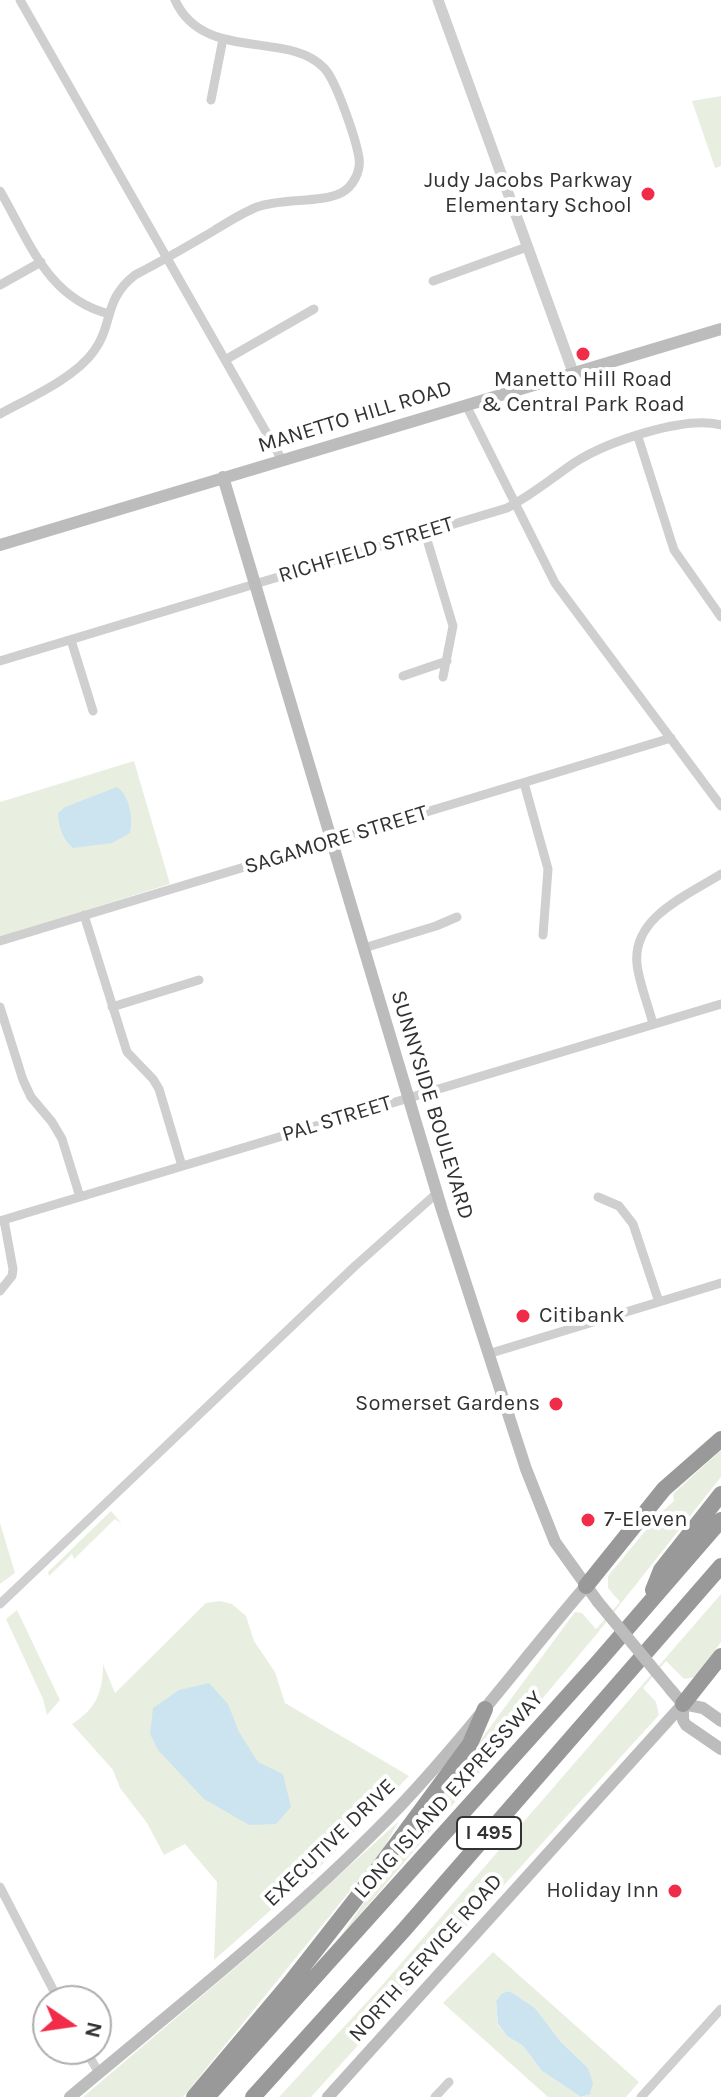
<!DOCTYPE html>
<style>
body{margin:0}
#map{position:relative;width:721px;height:2097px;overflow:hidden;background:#fff;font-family:Karla,sans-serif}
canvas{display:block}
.north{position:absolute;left:32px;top:1985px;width:80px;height:80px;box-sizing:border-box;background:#fff;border:2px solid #adadad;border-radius:50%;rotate:103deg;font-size:22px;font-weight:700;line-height:32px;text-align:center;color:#323232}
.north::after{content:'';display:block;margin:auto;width:28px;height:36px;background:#f12c48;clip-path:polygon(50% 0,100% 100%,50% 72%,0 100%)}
</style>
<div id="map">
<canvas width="721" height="2097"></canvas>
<div class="north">N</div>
</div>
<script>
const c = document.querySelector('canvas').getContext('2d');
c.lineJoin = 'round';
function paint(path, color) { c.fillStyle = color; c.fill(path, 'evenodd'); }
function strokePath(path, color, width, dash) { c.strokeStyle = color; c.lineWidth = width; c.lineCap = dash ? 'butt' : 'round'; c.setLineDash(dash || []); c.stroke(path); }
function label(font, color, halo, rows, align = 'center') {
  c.font = font + ' Karla,sans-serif'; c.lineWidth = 8; c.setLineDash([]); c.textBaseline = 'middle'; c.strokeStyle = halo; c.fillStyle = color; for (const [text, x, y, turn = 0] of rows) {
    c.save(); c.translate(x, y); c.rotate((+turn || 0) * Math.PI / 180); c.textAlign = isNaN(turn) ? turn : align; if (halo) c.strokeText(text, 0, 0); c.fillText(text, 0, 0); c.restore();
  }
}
paint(new Path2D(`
 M721 96V166L715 168 692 101Z
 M134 761 170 884 0 937V802Z
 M721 1450V1477L596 1635 336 1943 412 1833 575 1612 582 1613 596 1629 620 1602 608 1588V1576L660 1513 674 1501 673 1494Z
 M111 1511 122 1524 115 1519 74 1559 72 1554 49 1576 48 1572Z
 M0 1523 15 1573 0 1584Z
 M721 1594V1642L696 1677 684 1679 666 1661 643 1688 656 1702 659 1715 311 2097H279L377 1991Z
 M220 1601 232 1604 246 1616 254 1641 275 1672 285 1703 409 1776 319 1868 214 1960 217 1882 185 1844 164 1855 147 1823 120 1788 113 1770 72 1724C96 1709 103 1692 103 1664L115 1693 206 1603Z
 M17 1610 60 1700 47 1715 43 1699 6 1619Z
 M399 1821 380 1854 183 2097H83L263 1944Z
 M493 1952 639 2082 626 2097H583L590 2093 588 2068 561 2042 535 2008 510 1991 502 1993 496 2001 498 2025 507 2036 523 2046 542 2071 581 2097H548L443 2003Z`), '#e9efe0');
paint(new Path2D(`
 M117 787C129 795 134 818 130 833L112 843 73 848C62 838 59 828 58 813L65 807Z
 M209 1683 228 1704 239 1732 258 1762 283 1774 291 1807 276 1824 249 1825 204 1799 158 1750 150 1734 153 1708 179 1690Z
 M510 1991 535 2008 561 2042 588 2068 593 2083 590 2094 581 2097 542 2071 523 2046 507 2036 498 2024 496 2001 502 1993Z`), '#cce4f0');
strokePath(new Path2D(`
 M20 0 282 460
 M211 100 223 39
 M0 191C30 242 47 298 109 314
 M433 281 527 247
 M0 285 41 262
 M225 360 314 309
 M466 405 555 583 721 806
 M0 414C29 398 75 378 94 351 114 323 103 300 135 275 162 261 188 246 215 230 228 222 242 213 257 207 282 198 321 203 341 193 353 187 361 171 359 158 356 139 336 80 324 68 289 30 203 63 175 0
 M638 437 674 550 721 617
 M425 533 453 626 443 677
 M71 640 93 711
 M0 661 507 508C532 495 552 478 574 463 606 442 685 415 721 425
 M403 676 447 661
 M524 783 548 869 543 935
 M84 915 127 1052 153 1079 159 1089 182 1166
 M0 941 671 738
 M364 948 436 926 457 917
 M0 1007 23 1080 31 1097 52 1122 62 1139 80 1197
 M112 1007 199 980
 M653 1024C648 1004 639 983 637 964 632 917 688 895 721 874
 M598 1197 619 1206 633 1224 659 1302
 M0 1221 721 1004
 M0 1291 12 1276 13 1269 4 1220
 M488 1354 721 1283
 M0 1604 355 1266 437 1193
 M0 1887 59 2001
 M85 2049 99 2073
 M435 2097 449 2082
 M641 2097 721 2009`), '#cfcfcf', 9);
strokePath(new Path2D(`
 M438 0 573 372`), '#cfcfcf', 11);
strokePath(new Path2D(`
 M223 477 442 1210 526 1469 555 1542 598 1602
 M0 545 721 329
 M671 1690 683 1704 703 1708 721 1721
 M683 1704V1720L686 1725 721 1749
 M70 2097C183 2002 300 1911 402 1804 467 1735 524 1658 586 1586
 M328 2097 683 1704`), '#bcbcbc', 12);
strokePath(new Path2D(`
 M586 1586 664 1489 721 1439
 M653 1590 661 1570 721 1494
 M683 1704 721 1656
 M194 2097 290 1983 355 1900 470 1744 485 1709
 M207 2097 599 1661 721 1520
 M253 2097 404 1930 721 1566`), '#999', 16);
strokePath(new Path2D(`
 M598 1602 671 1690`), '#bcbcbc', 12);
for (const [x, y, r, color] of [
 [648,194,8,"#f12c48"],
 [583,354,8,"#f12c48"],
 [523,1316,8,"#f12c48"],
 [556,1404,8,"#f12c48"],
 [588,1520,8,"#f12c48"],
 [675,1891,8,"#f12c48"]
]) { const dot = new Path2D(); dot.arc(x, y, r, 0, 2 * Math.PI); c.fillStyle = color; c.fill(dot); strokePath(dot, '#fff', 3); }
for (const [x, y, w] of [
 [489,1833,64]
]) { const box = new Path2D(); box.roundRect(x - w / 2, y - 16, w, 32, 6); c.fillStyle = '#fff'; c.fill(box); strokePath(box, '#323232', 2); }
label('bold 20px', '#323232', null, [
 ["I 495",489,1833]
]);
label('22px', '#323232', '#fff', [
 ["Judy Jacobs Parkway",632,181],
 ["Elementary School",632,206],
 ["Manetto Hill Road",583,380,"center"],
 ["& Central Park Road",583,405,"center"],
 ["Citibank",539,1316,"left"],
 ["Somerset Gardens",540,1404],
 ["7-Eleven",604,1520,"left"],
 ["Holiday Inn",659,1891]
], 'right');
label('22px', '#323232', '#fff', [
 ["MANETTO HILL ROAD",355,417,-17],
 ["RICHFIELD STREET",366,550,-17],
 ["SAGAMORE STREET",336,840,-17],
 ["SUNNYSIDE BOULEVARD",432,1105,73],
 ["PAL STREET",337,1119,-17],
 ["LONG ISLAND EXPRESSWAY",449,1795,-48],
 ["EXECUTIVE DRIVE",330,1843,-44],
 ["NORTH SERVICE ROAD",426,1958,-48]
]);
</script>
